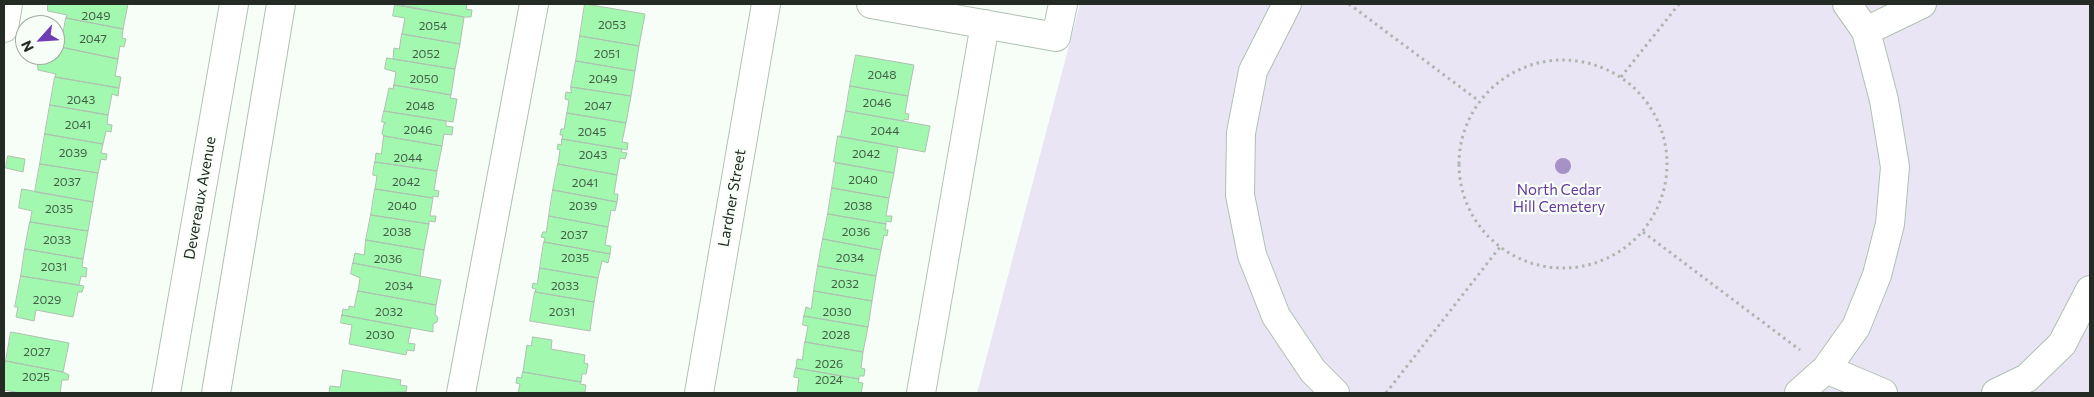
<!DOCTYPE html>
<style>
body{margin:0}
#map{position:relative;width:2094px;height:397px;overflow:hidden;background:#f6fef7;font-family:Commissioner,sans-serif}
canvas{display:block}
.frame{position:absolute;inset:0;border:5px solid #232b24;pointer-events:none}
.north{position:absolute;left:15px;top:15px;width:50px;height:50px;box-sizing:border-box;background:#f6fef7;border:1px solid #a2aaa3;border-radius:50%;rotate:244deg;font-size:14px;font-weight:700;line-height:20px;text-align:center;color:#232b24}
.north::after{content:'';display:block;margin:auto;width:18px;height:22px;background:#713db4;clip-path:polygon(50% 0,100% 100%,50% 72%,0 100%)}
</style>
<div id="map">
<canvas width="2094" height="397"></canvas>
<div class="frame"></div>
<div class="north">N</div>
</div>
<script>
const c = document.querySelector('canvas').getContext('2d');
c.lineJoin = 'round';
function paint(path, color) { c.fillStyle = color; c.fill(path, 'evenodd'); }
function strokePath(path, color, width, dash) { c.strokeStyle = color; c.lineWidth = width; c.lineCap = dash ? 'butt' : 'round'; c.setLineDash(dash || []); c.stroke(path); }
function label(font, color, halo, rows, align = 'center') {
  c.font = font + ' Commissioner,sans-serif'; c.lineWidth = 4.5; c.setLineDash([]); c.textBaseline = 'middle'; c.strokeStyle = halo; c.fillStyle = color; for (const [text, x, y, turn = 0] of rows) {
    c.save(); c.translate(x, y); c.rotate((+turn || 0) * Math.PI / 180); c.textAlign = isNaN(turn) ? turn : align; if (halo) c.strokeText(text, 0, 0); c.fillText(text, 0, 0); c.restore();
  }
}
paint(new Path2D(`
 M1080 4H2090V393H977Z`), '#eae5f5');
const building = new Path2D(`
 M48 4H128L123 29 66 18 67 15 48 11Z
 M395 4H467L466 9 472 10 471 17H464Z
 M585 4 645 14 639 46 580 36Z
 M395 5 464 17 460 44 402 34 405 18 393 16Z
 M66 18 123 29 122 38 126 39 124 47 120 46 118 59 61 47Z
 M402 34 460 44 455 69 393 59 394 48 399 49Z
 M580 36 639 46 635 71 576 61Z
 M55 46 118 59 115 76 121 77 119 88 55 77 56 74 38 70 37 55H55Z
 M856 55 914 65 908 96 850 86Z
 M387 58 455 69 451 95 394 85 396 72 385 69Z
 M576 61 635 71 631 96 571 87Z
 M55 77 119 88 118 96 112 94 108 115 50 105Z
 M394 85 451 95 450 98 457 99 453 122 384 111 389 88 393 89Z
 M850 86 908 96 905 113 909 114 908 120 904 119V121L846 111Z
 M571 87 631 96 626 123 567 113 569 100 565 99 566 92 571 93Z
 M50 105 108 115 107 124 112 125 111 132 106 131 103 144 45 134Z
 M384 111 446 121V126L453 127 452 135 444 134 442 146 384 136 382 134 384 124 386 123 382 122Z
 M846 111 930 126 925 152 841 137Z
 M567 113 626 123 622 142 628 143 627 150 562 139 563 135H560L561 129H564Z
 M45 134 103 144 101 153 107 154 106 160 101 159 98 173 40 164Z
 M384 136 442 146 437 171 375 162 376 153 381 154Z
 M838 136 898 147 894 173 834 162Z
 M562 139 622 149 621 152 627 153 625 159 620 158 617 175 558 164 560 150 557 149 558 144 561 145Z
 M8 156 25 159 23 172 6 168Z
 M375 162 437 171 434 190 439 191 438 197 433 196V198L375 189 377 176 373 175Z
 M836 163 894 173 889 198 832 188Z
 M40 164 98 173 93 202 35 192Z
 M558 164 617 175 614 194H618L617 202 553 190Z
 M832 188 889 198 886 216H892L891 222 886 221V224L828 214Z
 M22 189 93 202 88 231 30 222 32 211 19 208Z
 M375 189 433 198 430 216H436L435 222 429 221V224L371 215Z
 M553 190 617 202 615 211 611 210 608 227 549 216Z
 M828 214 886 224 885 230H888L887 236 884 235 881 250 823 239Z
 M371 215 429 224 424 250 366 240Z
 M549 216 608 227 605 245 611 246 610 254 544 242 545 238 541 237 543 232H546Z
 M30 222 88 231 83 259 25 249Z
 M823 239 881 250 876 276 818 266Z
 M366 240 424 250 420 276 353 263 355 253 364 255Z
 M544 242 610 254 608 263 602 261 598 278 540 268Z
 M25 249 83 259 82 267 87 268 86 277 81 276 79 285 21 276Z
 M353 263 441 280 436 305 358 291 360 278 351 274Z
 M818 266 876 276 872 301 814 291Z
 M540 268 598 278 594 302 535 292 536 289 532 288 533 283 537 284Z
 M21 276 84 286 82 292H78L73 317 36 310 34 321 16 317 18 307H15Z
 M358 291 436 305 435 314 438 318 437 322 433 324V332L342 315 343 309 349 310V306L354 307Z
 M814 291 872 301 868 327 804 316 806 307 811 309Z
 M535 292 594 302 590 331 530 321Z
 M342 315 411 328 408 343 415 344 414 351 407 350 406 355 349 344 352 325 341 323Z
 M804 316 868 327 863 352 805 342 808 326 803 325Z
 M11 332 69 343 63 372 6 361Z
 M533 337 552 340 551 349 585 355 584 363 588 364 586 374H582L581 382 523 372 527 345 531 346Z
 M805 342 863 352 861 368 865 369 864 376H859V379L796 368 797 359 802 360Z
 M6 361 63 372 69 375 68 380H62L60 393H21L4 390V367Z
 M796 368 859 379 858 382 863 383 861 393H797L799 378 794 377Z
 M343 370 401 380 400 385 407 386 406 392 329 393 330 386 340 387Z
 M523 372 581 382 580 384 586 385 585 392 518 393 520 384 516 383 517 377 521 378Z`);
paint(building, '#a3f8b0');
strokePath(building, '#aec1b0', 1);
const minor = new Path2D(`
 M871 4 1056 37 1063 4
 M1287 4 1253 71 1241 133 1240 195 1252 255 1276 316 1313 371 1335 393
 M4 28 8 4
 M1866 31 1922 4
 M1826 369 1883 393
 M166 393 234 4
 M216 393 281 4
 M461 393 534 4
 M699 393 766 4
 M921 393 985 24
 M1799 393 1826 369 1856 327 1877 275 1890 224 1895 167 1884 100 1866 31 1847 4
 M1996 393 2027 378 2062 344 2090 290`);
strokePath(minor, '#aec2b1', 30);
strokePath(new Path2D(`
 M1349 4 1479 101
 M1459 164a104 104 0 1 1 208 0a104 104 0 1 1-208 0Z
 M1621 77 1679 4
 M1643 232 1800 350
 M1386 393 1500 247`), '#adb5ae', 3, [2.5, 4]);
strokePath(minor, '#fff', 28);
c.fillStyle = '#a692c7';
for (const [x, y] of [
 [1563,166]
]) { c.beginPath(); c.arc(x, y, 8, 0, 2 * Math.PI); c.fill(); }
label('12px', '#435e47', null, [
 ["2049",96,16],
 ["2053",612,25],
 ["2054",433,26],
 ["2047",93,39],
 ["2052",426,54],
 ["2051",607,54],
 ["2048",882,75],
 ["2050",424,79],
 ["2049",603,79],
 ["2043",81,100],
 ["2046",877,103],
 ["2048",420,106],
 ["2047",598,106],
 ["2041",78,125],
 ["2046",418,130],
 ["2044",885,131],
 ["2045",592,132],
 ["2039",73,153],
 ["2042",866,154],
 ["2043",593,155],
 ["2044",408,158],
 ["2040",863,180],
 ["2037",67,182],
 ["2042",406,182],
 ["2041",585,183],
 ["2040",402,206],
 ["2039",583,206],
 ["2038",858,206],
 ["2035",59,209],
 ["2038",397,232],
 ["2036",856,232],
 ["2037",574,235],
 ["2033",57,240],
 ["2035",575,258],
 ["2034",850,258],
 ["2036",388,259],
 ["2031",54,267],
 ["2032",845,284],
 ["2034",399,286],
 ["2033",565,286],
 ["2029",47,300],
 ["2032",389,312],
 ["2031",562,312],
 ["2030",837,312],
 ["2030",380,335],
 ["2028",836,335],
 ["2027",37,352],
 ["2026",829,364],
 ["2025",36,377],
 ["2024",829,380]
]);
label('15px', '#65399f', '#f6fef7', [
 ["North Cedar",1559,190],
 ["Hill Cemetery",1559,207]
]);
label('15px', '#232b24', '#f6fef7', [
 ["Devereaux Avenue",200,198,-80],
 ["Lardner Street",732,198,-80]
]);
</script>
